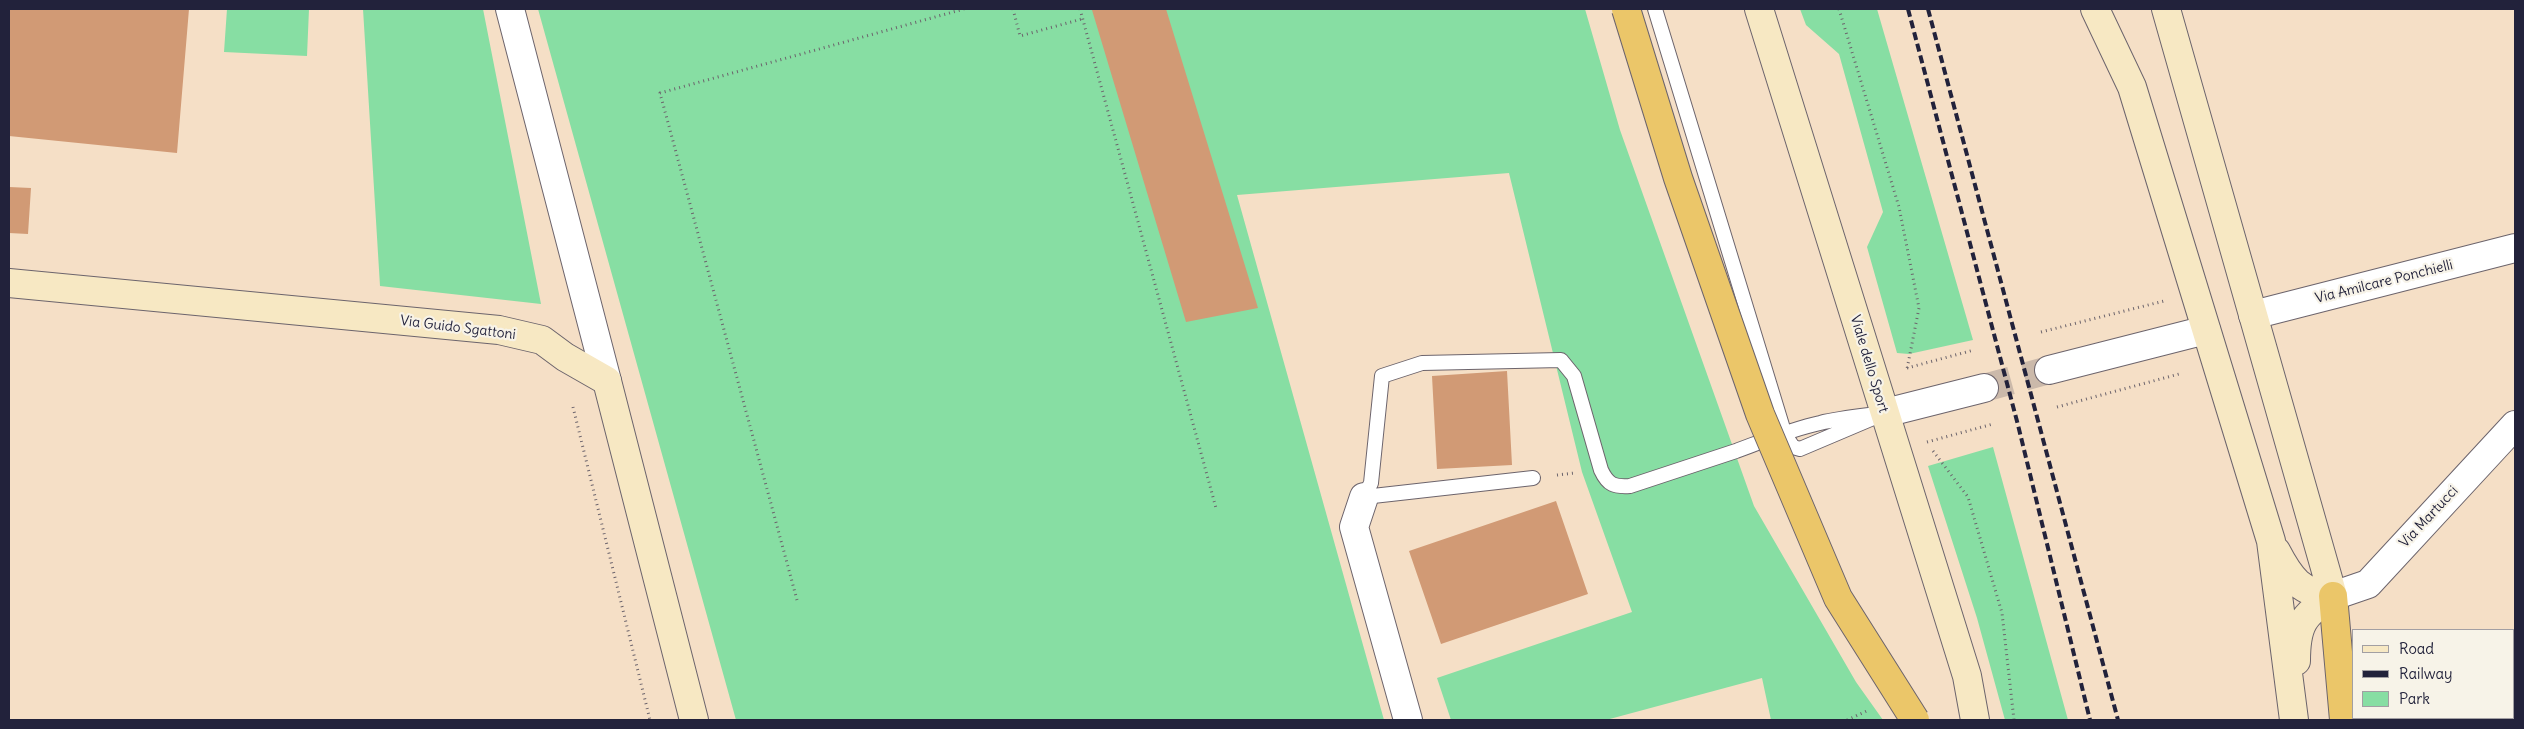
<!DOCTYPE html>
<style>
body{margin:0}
#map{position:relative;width:2524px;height:729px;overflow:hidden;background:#f5dfc6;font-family:Delius,sans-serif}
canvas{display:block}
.frame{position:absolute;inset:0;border:10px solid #22223b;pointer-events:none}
.legend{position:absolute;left:2352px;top:629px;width:162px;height:90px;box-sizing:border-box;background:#f7f3e8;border:1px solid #a29fa3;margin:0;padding:6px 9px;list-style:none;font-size:15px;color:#22223b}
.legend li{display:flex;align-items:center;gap:10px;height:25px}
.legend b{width:25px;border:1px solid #a29fa3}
</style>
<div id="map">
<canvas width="2524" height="729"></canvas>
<div class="frame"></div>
<ul class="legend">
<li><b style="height:6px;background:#f7e8c3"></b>Road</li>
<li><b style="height:6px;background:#22223b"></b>Railway</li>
<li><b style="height:14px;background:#87dea3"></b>Park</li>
</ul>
</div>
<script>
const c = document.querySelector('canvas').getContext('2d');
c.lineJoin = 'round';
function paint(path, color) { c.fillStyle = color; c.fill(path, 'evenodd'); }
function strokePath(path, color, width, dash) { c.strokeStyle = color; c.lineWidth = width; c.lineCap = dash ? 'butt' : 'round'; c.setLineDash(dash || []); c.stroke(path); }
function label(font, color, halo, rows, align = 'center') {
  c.font = font + ' Delius,sans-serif'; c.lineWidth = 4.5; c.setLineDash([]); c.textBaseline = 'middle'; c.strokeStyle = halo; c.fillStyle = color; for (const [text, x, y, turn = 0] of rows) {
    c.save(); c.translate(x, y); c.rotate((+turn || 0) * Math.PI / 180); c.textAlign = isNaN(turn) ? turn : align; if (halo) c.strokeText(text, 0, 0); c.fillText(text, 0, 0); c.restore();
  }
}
paint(new Path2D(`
 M227 9H309L307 56 224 52Z
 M363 9H483L541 304 380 286Z
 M538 9H1585L1620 130 1754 506 1856 682 1883 720H1771L1762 678 1606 720H1451L1437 678 1632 612 1582 472 1509 173 1237 195 1384 720H736Z
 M1800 9H1877L1973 340 1909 354 1897 353 1867 247 1883 212 1839 54 1806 25Z
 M1993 447 2068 720H2005L1977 618 1928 466Z`), '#87dea3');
paint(new Path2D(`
 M9 9H189L177 153 9 136Z
 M1095 9H1166L1258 308 1186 322 1092 10Z
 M9 187 31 188 28 234 9 233Z
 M1507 371 1512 465 1437 469 1432 376Z
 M1556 501 1588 594 1441 644 1409 551Z`), '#d19a75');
strokePath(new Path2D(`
 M1984 388 2049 370`), '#cbb9aa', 28, [28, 14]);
const lane = new Path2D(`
 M1364 497 1371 483 1382 376 1422 363 1561 360 1574 376 1601 470C1608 485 1614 487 1630 486L1736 451C1763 441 1792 429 1820 423 1841 418 1863 416 1885 413L1800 449 1793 447 1785 435 1655 9
 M1364 497 1533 478`);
const street = new Path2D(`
 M510 9 607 381
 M2253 315 2515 248
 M2049 370 2206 330
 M1885 413 1984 388
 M1364 497 1354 527 1408 720
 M2333 596 2368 584 2515 425`);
const secondary = new Path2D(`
 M1759 9 1967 676 1975 720
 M2095 9 2132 87 2271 541 2294 720
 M2166 9 2333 596
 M9 283 499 330 542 340 565 357 607 381 694 720
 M2276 551C2290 578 2301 594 2333 596
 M2296 661C2296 625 2303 614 2333 596`);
const highway = new Path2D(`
 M2333 596 2344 720`);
strokePath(lane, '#6c646c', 16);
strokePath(street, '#6c646c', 30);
strokePath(secondary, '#6c646c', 30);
strokePath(highway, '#6c646c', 30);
strokePath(new Path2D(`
 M1013 9 1020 36 1082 19
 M1080 9 1216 508
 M1839 9 1899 207 1919 308 1907 369
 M2041 332 2164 301
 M1907 368 1974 350
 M573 407 650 720
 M2057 407 2179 374
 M1927 442 1993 424
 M1933 451 1968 497 2002 613 2014 720
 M1557 475 1575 473
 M797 600 660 93 964 9
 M1847 720 1869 710`), '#6c646c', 3, [1, 4]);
strokePath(lane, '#fff', 14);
strokePath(street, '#fff', 28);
strokePath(secondary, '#f7e8c3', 28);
strokePath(highway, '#ebc669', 28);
strokePath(new Path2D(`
 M1908 9 2018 425 2090 720
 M1928 9 2118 720`), '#22223b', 4, [8, 4]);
const highwayBridge = new Path2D(`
 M1626 9 1678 178 1760 414 1838 598 1915 720`);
strokePath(highwayBridge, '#6c646c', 30, []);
strokePath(highwayBridge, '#ebc669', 28);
label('14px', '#22223b', '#f7f3e8', [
 ["Via Amilcare Ponchielli",2384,282,-14],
 ["Via Guido Sgattoni",458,328,7],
 ["Viale dello Sport",1869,364,73],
 ["Via Martucci",2429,517,-47]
]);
</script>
